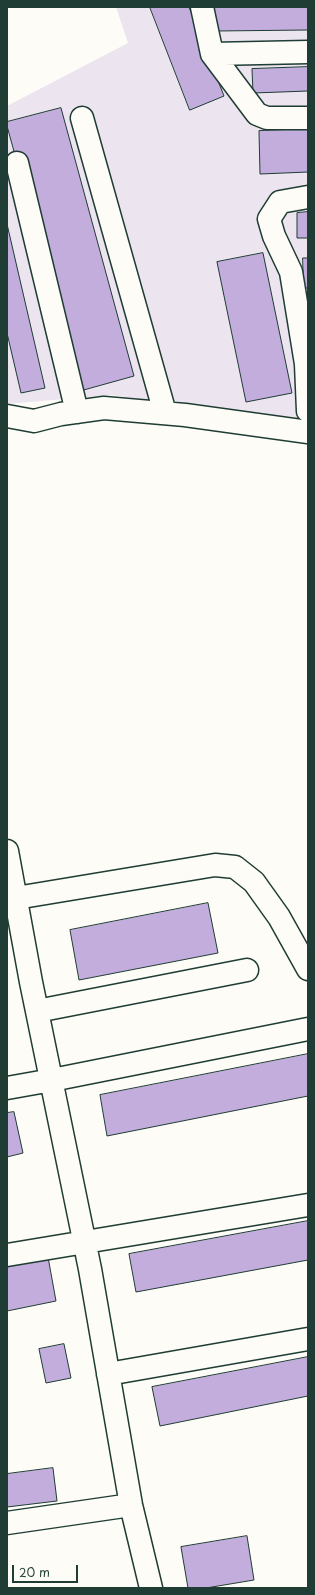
<!DOCTYPE html>
<style>
body{margin:0}
#map{position:relative;width:315px;height:1595px;overflow:hidden;background:#fdfcf7;font-family:"Playpen Sans",sans-serif}
canvas{display:block}
.frame{position:absolute;inset:0;border:8px solid #1f3d34;pointer-events:none}
.scale{position:absolute;left:12px;top:1565px;width:66px;height:18px;box-sizing:border-box;border:2px solid #1f3d34;border-top:0;padding-left:5px;font-size:12px;line-height:14px;white-space:nowrap;color:#1f3d34;-webkit-text-stroke:3px #fdfcf7;paint-order:stroke}
</style>
<div id="map">
<canvas width="315" height="1595"></canvas>
<div class="frame"></div>
<div class="scale">20 m</div>
</div>
<script>
const c = document.querySelector('canvas').getContext('2d');
c.lineJoin = 'round';
function paint(path, color) { c.fillStyle = color; c.fill(path, 'evenodd'); }
function strokePath(path, color, width, dash) { c.strokeStyle = color; c.lineWidth = width; c.lineCap = dash ? 'butt' : 'round'; c.setLineDash(dash || []); c.stroke(path); }
paint(new Path2D(`
 M116 7H308V422L111 395 7 404V106L128 43Z`), '#ece4ef');
const building = new Path2D(`
 M150 7H189L224 96 190 110Z
 M215 7H308V30L215 31Z
 M308 67V91L253 93 252 69Z
 M61 108 134 376 80 391 7 126V122Z
 M308 129V172L260 174 259 131Z
 M308 212V238H297V213Z
 M7 224 45 388 21 393 7 333Z
 M263 253 292 393 246 402 217 262Z
 M303 258H308V288H304Z
 M208 903 218 953 79 980 70 930Z
 M308 1054V1096L107 1136 100 1095Z
 M14 1112 23 1153 7 1157V1113Z
 M308 1221V1260L136 1292 129 1254Z
 M48 1257 56 1301 7 1311V1265Z
 M64 1344 71 1378 46 1383 39 1349Z
 M308 1357V1396L160 1426 152 1387Z
 M53 1468 57 1501 7 1507V1474Z
 M247 1536 254 1580 206 1588H188L181 1547Z`);
paint(building, '#c3addd');
strokePath(building, '#1f3d34', 1);
const minor = new Path2D(`
 M202 7 212 54 257 114 267 118H308
 M212 54 308 52
 M82 118 165 413
 M17 163 77 412
 M308 197 280 202 269 219 274 236 291 272 306 364 308 411
 M7 416 34 421 61 414 104 408 185 415 308 432
 M7 851 31 982 90 1269 131 1505 151 1588
 M16 898 215 865 235 867 254 882 279 917 308 969
 M37 1011 247 970
 M7 1088 52 1080 308 1029
 M7 1255 308 1205
 M108 1374 308 1339
 M7 1523 131 1505`);
strokePath(minor, '#1f3d34', 25);
strokePath(minor, '#fdfcf7', 22);
</script>
